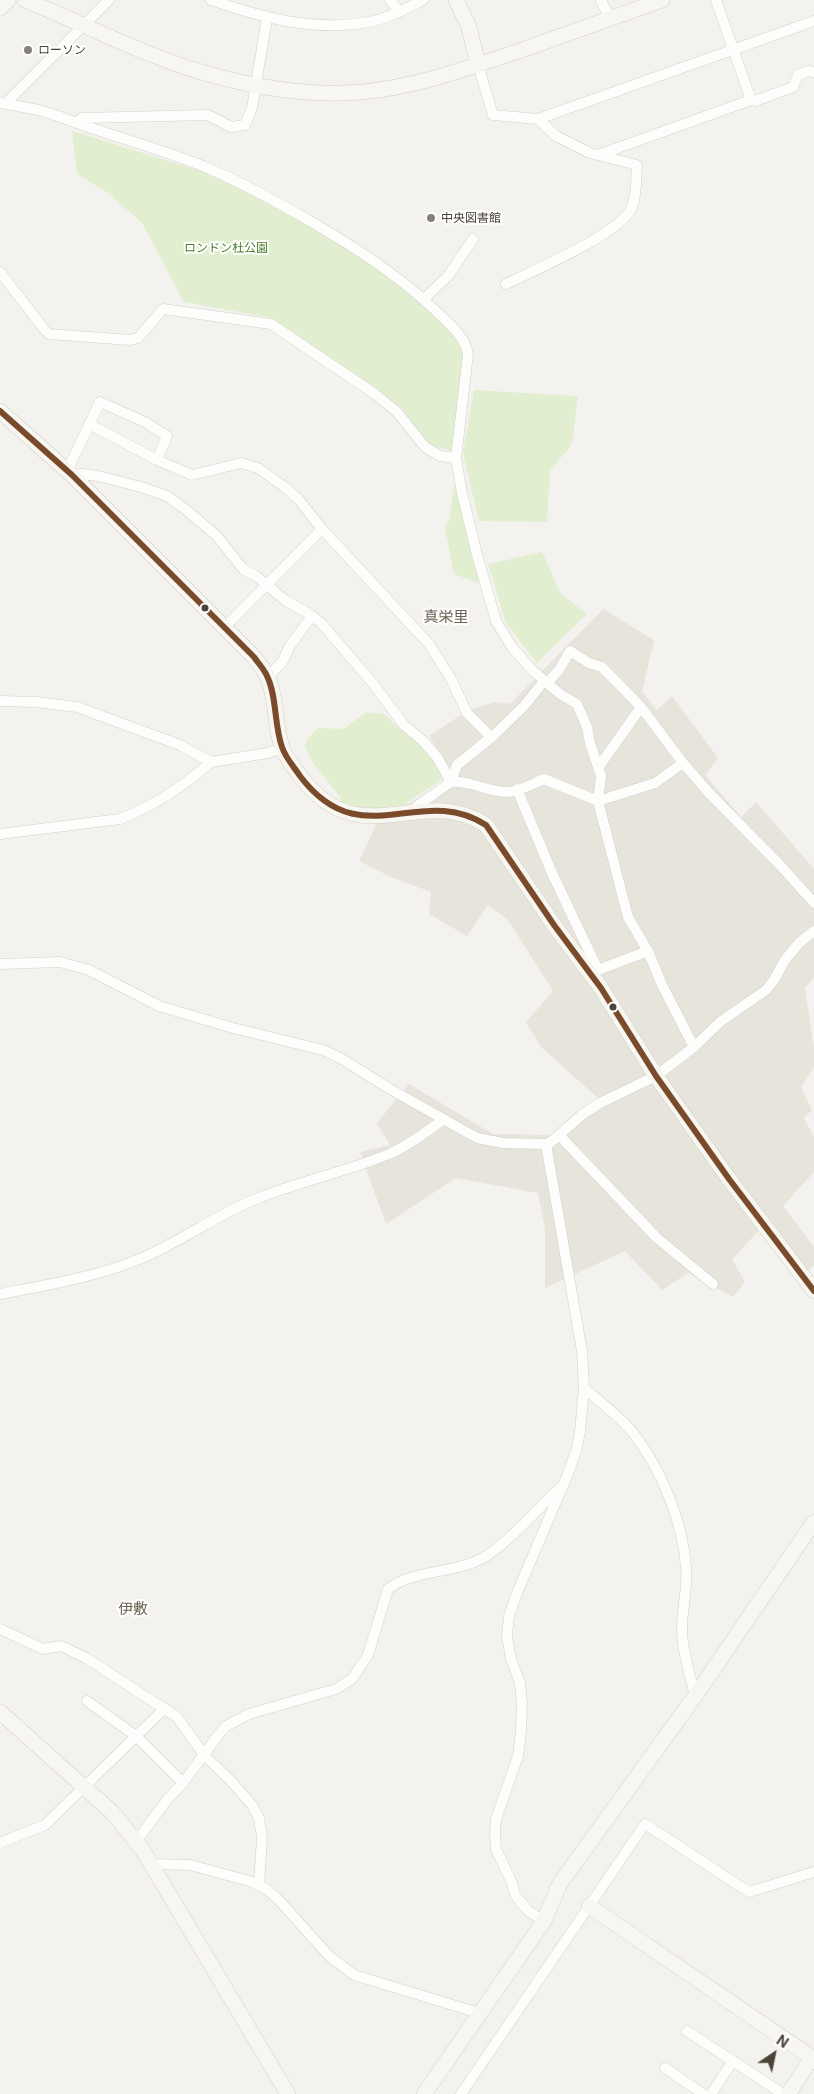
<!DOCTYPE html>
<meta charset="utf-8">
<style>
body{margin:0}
#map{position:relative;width:814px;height:2094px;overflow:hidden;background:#f4f2ee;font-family:Inter,sans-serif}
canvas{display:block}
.north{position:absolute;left:749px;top:2029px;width:50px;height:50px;-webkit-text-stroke:4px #fff;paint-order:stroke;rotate:34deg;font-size:14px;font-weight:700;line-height:20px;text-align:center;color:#4b4439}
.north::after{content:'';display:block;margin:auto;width:18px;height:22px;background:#4b4439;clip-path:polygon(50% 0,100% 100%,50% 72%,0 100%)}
</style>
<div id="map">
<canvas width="814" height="2094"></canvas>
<div class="north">N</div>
</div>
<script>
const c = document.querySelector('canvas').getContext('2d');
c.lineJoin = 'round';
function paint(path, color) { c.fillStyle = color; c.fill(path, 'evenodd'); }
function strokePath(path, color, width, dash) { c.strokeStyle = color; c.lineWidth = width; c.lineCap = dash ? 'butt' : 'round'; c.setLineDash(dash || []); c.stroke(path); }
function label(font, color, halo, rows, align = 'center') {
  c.font = font + ' Inter,"Noto Sans JP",sans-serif'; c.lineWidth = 4; c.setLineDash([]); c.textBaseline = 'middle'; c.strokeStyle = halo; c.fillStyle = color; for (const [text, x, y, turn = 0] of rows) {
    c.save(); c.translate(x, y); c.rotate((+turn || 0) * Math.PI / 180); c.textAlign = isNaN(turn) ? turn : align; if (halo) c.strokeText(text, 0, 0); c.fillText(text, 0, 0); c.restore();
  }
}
paint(new Path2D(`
 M603 609 654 640 642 692 657 710 672 696 718 758 705 775 741 817 756 802 814 869V977L805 988 814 1048V1067L801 1087 812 1110 804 1118 814 1137V1172L783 1206 814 1247V1265L806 1273 767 1222 732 1259 745 1282 733 1297 688 1273 662 1290 625 1251 545 1288V1228L538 1193 456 1178 386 1224 360 1152 390 1145 377 1123 409 1084 493 1134 556 1135 598 1098 541 1047 526 1022 553 991 508 920 488 905 467 936 429 914 431 892 391 877 359 861 376 825 454 775 429 736 467 711 495 702 510 704Z`), '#e7e4dc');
paint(new Path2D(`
 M72 131 204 172 277 206 391 275 453 331 463 346 465 356 452 451 429 445 403 409 272 318 184 302 142 223 108 193 77 174Z
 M474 390 578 396 572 444 550 471 547 522 479 521 463 453Z
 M454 484 482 584 454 574 445 528 450 517Z
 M542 552 561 594 587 614 537 663 506 623 488 564Z
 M367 712 384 714 398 727 421 743 442 773V778L439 782 410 800 405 807 396 810 348 808 341 803 340 797 313 763 305 747 306 741 318 728 343 729Z`), '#e1eecf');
const street = new Path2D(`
 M211 0C263 18 318 33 373 21 391 17 407 8 423 0
 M390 0 400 12
 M601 0 610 19
 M716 0 751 100
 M478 65 493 115 538 119 814 21
 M0 103 39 110 58 116C107 135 159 148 208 168 245 184 281 204 315 224 359 250 401 277 438 313 450 325 465 336 468 354L456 458 462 493 477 555 496 621 512 647 532 670 560 694 577 704 587 727 590 743 601 776 598 801 628 917 648 951 662 985 694 1047
 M5 104 109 0
 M77 123 82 118 208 115 231 127 245 125 252 108 267 18
 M598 155 751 100 755 101 793 87 798 75 808 71 814 72
 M0 272 44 329 49 334 130 340 138 338 163 309 271 324 375 394 397 412 425 447 440 456 456 458
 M506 284C534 270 621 234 632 207 637 195 636 178 637 165L590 153 556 136 538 119
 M424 299 448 276 473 239
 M89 424 157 460 192 475 241 463 258 468 286 488 299 500 322 529 429 644 450 677 467 713 491 737
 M67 471 100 402 145 422 167 436 157 460
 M72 475 82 474 98 476 141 487 167 496 185 509 217 536 243 569 256 576 286 601 310 614 322 624 371 681 404 725 423 741 437 757 451 782
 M225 627 322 529
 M268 677 283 661 289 647 312 616
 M547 683 559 670 570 651 589 663 602 667 641 707 683 763 710 794 781 866 814 903
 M0 701 36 702 77 707 180 745 211 762 268 753 282 748
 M598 768 641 707
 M451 782C470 780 487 792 508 792 519 792 534 783 544 779L598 801 655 783 683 763
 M517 789 552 873 598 970 593 976
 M412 813 417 806 451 782 457 765 494 735 524 706 544 681
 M0 834 120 819C153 806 185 785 211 762
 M0 964 60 962 89 970 159 1006 233 1028 323 1050 342 1059 390 1089 477 1138 503 1143 546 1144 551 1142 583 1114 600 1103 656 1076 694 1047 720 1022 766 990 774 980 785 960 799 943 814 931
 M598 970 648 951
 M559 1135 657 1238 713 1284
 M0 1294C48 1285 97 1277 142 1258 182 1241 216 1215 256 1199 300 1181 346 1172 389 1154 408 1146 426 1132 443 1120
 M584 1388C601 1403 620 1416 634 1434 662 1471 683 1522 686 1568 688 1588 682 1608 682 1629 682 1651 690 1674 695 1696
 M0 1629 43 1649 61 1646 86 1658 177 1717 204 1755 230 1780 252 1805 259 1818 262 1837 259 1885
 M87 1701 136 1736 183 1783
 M136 1842 166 1801 183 1783 219 1734 226 1726 249 1714 336 1689 352 1679 368 1655 388 1589C415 1569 450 1574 479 1560 503 1549 539 1507 560 1488
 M0 1843 45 1825 165 1708
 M152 1864 190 1865 253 1882 266 1889 278 1899 329 1956 354 1975 479 2013
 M544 1921 528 1911 515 1895 512 1883 496 1849 495 1833 496 1819 518 1756 521 1731 522 1702 520 1683 511 1659 507 1636 509 1616 517 1593 567 1476 576 1451 580 1432 584 1388 582 1351 546 1144
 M687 2031 783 2094
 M665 2068 703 2094
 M461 2094 645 1824 749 1892 814 1872
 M711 2094 733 2061`);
const secondary = new Path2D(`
 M25 0C89 26 152 60 219 77 265 89 314 96 362 92 416 87 468 68 519 51 567 34 615 17 662 0
 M456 0 469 27 478 65
 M0 8 8 0
 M0 411 72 475 254 657C258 663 264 669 267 676 277 696 274 725 282 747 285 757 294 767 300 776 361 857 420 782 486 825L554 925 601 988 656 1076 729 1179 814 1291
 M0 1712 113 1813 142 1849 288 2094
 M589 1906 814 2059
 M424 2094 544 1921 559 1885 695 1696 814 1522
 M788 2094 812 2058`);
strokePath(street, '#d2d0cb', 11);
strokePath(secondary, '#d3cfc5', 16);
strokePath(street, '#fdfdfc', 10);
strokePath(secondary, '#f7f6f1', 15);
strokePath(new Path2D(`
 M0 411 72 475 254 657C258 663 264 669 267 676 277 696 274 725 282 747 285 757 294 767 300 776 361 857 420 782 486 825L554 925 601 988 656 1076 729 1179 814 1291`), '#7a4b2a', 6);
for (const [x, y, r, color] of [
 [28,50,5,"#868178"],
 [431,218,5,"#868178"],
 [205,608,4.5,"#4b4439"],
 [613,1007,4.5,"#4b4439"]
]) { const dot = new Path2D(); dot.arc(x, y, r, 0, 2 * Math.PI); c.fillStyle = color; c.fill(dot); strokePath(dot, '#fff', 2); }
label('12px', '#4b4439', '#fff', [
 ["ローソン",38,50],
 ["中央図書館",441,218]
], 'left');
label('12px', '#4a7f2a', '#fff', [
 ["ロンドン杜公園",226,248]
]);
label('15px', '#6e6250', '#fff', [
 ["真栄里",446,617],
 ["伊敷",133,1609]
]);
</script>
